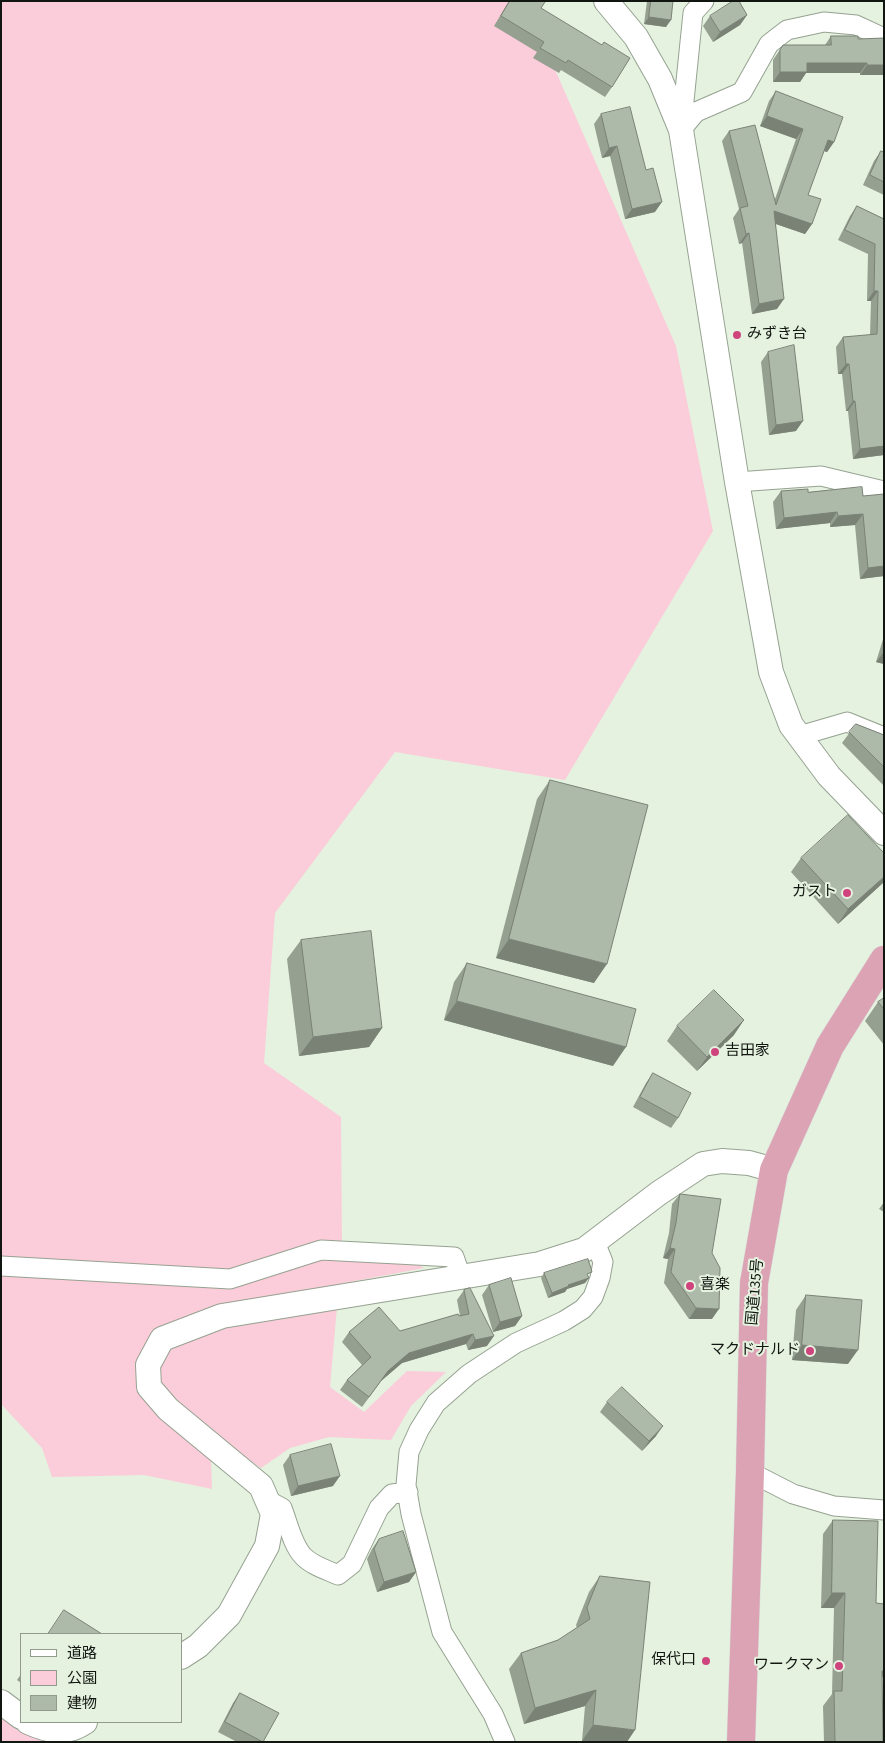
<!DOCTYPE html>
<meta charset="utf-8">
<style>
body{margin:0}
#map{position:relative;width:885px;height:1743px;overflow:hidden;background:#e5f2e0;font-family:"Source Sans 3","Noto Sans JP",sans-serif}
canvas{display:block}
.frame{position:absolute;inset:0;border:2px solid #121610;pointer-events:none}
.legend{position:absolute;left:20px;top:1633px;width:162px;height:90px;box-sizing:border-box;background:#e5f2e0;border:1px solid #919a8d;margin:0;padding:6px 9px;list-style:none;font-size:15px;color:#121610}
.legend li{display:flex;align-items:center;gap:10px;height:25px}
.legend b{width:25px;border:1px solid #919a8d}
</style>
<div id="map">
<canvas width="885" height="1743"></canvas>
<div class="frame"></div>
<ul class="legend">
<li><b style="height:6px;background:#fff"></b>道路</li>
<li><b style="height:14px;background:#fbccd9"></b>公園</li>
<li><b style="height:14px;background:#aebaa9"></b>建物</li>
</ul>
</div>
<script>
const c = document.querySelector('canvas').getContext('2d');
c.lineJoin = 'round';
function paint(path, color) { c.fillStyle = color; c.fill(path, 'evenodd'); }
function strokePath(path, color, width, dash) { c.strokeStyle = color; c.lineWidth = width; c.lineCap = dash ? 'butt' : 'round'; c.setLineDash(dash || []); c.stroke(path); }
function label(font, color, halo, rows, align = 'center') {
  c.font = font + ' "Source Sans 3","Noto Sans JP",sans-serif'; c.lineWidth = 4; c.setLineDash([]); c.textBaseline = 'middle'; c.strokeStyle = halo; c.fillStyle = color; for (const [text, x, y, turn = 0] of rows) {
    c.save(); c.translate(x, y); c.rotate((+turn || 0) * Math.PI / 180); c.textAlign = isNaN(turn) ? turn : align; if (halo) c.strokeText(text, 0, 0); c.fillText(text, 0, 0); c.restore();
  }
}
paint(new Path2D(`
 M1 1H525L676 346 713 531 565 780 395 752 275 913 264 1063 341 1117 342 1249 402 1255 424 1268 339 1284 330 1387 364 1412 407 1371 446 1372 411 1406 391 1440 329 1437 290 1448 261 1468 223 1442 211 1459 212 1489 144 1475 52 1477 42 1448 1 1404Z
 M1 1701 29 1723 42 1742H1Z`), '#fbccd9');
const minor = new Path2D(`
 M681 130 696 112 742 92 769 44 787 30 824 22 856 25 884 38
 M681 130 693 13 704 1
 M737 482 821 476 884 491
 M799 736 847 722 884 737
 M1 1266 230 1279 321 1250 454 1257 461 1277
 M750 1472 793 1494 834 1506 884 1510
 M267 1500 282 1508C288 1523 292 1544 303 1556 311 1565 327 1570 338 1575L352 1564 379 1508 392 1494 408 1492
 M505 1742 493 1714 442 1632 411 1514 406 1485 409 1452 419 1430 436 1403 469 1374 516 1343 564 1321 583 1309 593 1297 600 1278 603 1262 595 1242`);
const tertiary = new Path2D(`
 M606 1 636 37 660 79 681 130 737 482 771 672 791 725 829 776 884 833
 M181 1657 198 1646 229 1615 267 1546 273 1514 261 1486 168 1409 149 1387 148 1365 162 1339 222 1316 540 1264 584 1250 659 1193 703 1164 722 1161 749 1163 774 1170
 M1 1702 21 1717
 M28 1722C48 1731 66 1735 85 1722`);
const trunk = new Path2D(`
 M741 1742 750 1472 754 1283 774 1170 830 1046 884 960`);
strokePath(minor, '#96a291', 21);
strokePath(tertiary, '#96a291', 26);
strokePath(trunk, '#d9dad9', 29);
strokePath(minor, '#fff', 19);
strokePath(tertiary, '#fff', 24);
strokePath(trunk, '#dca3b4', 28);
paint(new Path2D(`
 M509 1H544L541 8 612 87 605 97 561 70 559 73 533 58 537 52 494 26Z
 M647 1H673L666 27 644 24Z
 M747 15 740 25 713 42 703 26 710 16Z
 M831 36 858 39 884 75H860V73H806L800 82H773V60L783 45H825Z
 M776 91 834 142 827 152 824 151 808 195 812 224 805 234 776 224 777 309 752 314 742 243 739 244 733 218 739 209 722 141 729 131 775 199 796 139 760 126 769 101Z
 M601 114 655 212 625 219 610 156 602 158 594 124Z
 M881 151 884 152V195L863 185 874 161Z
 M857 206 884 219V455L853 459 848 411H846L842 374H838L836 347 843 337 870 335 871 301H867L868 254 838 240 850 216Z
 M768 352 796 431 769 435 761 362Z
 M781 491 808 492 863 496 884 576 860 579 855 525 830 527V523L776 529 773 502Z
 M884 636V664L876 662Z
 M856 724 884 735V786L842 743Z
 M550 780 594 983 496 958 537 799Z
 M884 853V882L838 924 791 872 801 858Z
 M301 940 382 1028 369 1047 299 1056 287 959Z
 M467 963 613 1066 444 1020 454 982Z
 M884 998V1045L865 1021 878 1002Z
 M677 1026 734 1035 697 1071 667 1041Z
 M653 1073 678 1118 671 1128 633 1107 646 1083Z
 M680 1194 712 1253V1319H689L664 1283 668 1259 663 1258 669 1233 672 1204Z
 M884 1202V1212L879 1209Z
 M544 1273 588 1277 585 1283 567 1289 565 1292 548 1298 541 1278Z
 M489 1285 522 1316 515 1326 493 1332 482 1295Z
 M464 1290 487 1346 468 1350 466 1344 402 1363 381 1381 362 1407 340 1390 347 1380 362 1365 342 1342 349 1332 400 1331 460 1316 457 1300Z
 M806 1295 848 1364 792 1360 796 1310Z
 M607 1402 656 1436 642 1451 600 1412Z
 M290 1455 333 1486 291 1496 283 1465Z
 M833 1520 876 1603 884 1604V1675L882 1678 883 1742H824L823 1706 832 1694 834 1608H821L823 1534Z
 M379 1539 416 1572 409 1582 377 1592 367 1559 372 1549Z
 M600 1576 627 1742 582 1741 585 1706 524 1724 509 1669 521 1653 558 1640 577 1628 576 1625 589 1592Z
 M21 1674V1683L17 1680Z
 M240 1693 263 1742H237L218 1732 233 1703Z`), '#96a091');
paint(new Path2D(`
 M747 15 740 25 713 42 720 32Z
 M649 17 671 20 666 27 644 24Z
 M807 63H867L860 73H806L800 82H773L780 72Z
 M867 65H884V75H860Z
 M767 116 803 129 796 139 760 126Z
 M828 140 834 142 827 152 821 150Z
 M617 146 610 156 602 158 609 148Z
 M662 202 655 212 625 219 632 209Z
 M774 211 812 224 805 234 767 221Z
 M749 233 742 243 739 244 746 234Z
 M874 291H878L871 301H867Z
 M784 299 777 309 752 314 759 304Z
 M846 364H849L842 374H838Z
 M853 401H855L848 411H846Z
 M803 421 796 431 769 435 776 425Z
 M884 446V455L853 459 860 449Z
 M837 512 830 523 776 529 784 518Z
 M863 514 855 525 830 527 838 516Z
 M884 566V576L860 579 868 568Z
 M884 652V664L876 662Z
 M884 877V882L838 924 848 909Z
 M509 939 607 964 594 983 496 958Z
 M457 1001 626 1047 613 1066 444 1020Z
 M744 1020 734 1035 697 1071 707 1057Z
 M382 1028 369 1047 299 1056 313 1037Z
 M670 1248 675 1249 668 1259 663 1258Z
 M589 1278 585 1283 567 1289 565 1292 548 1298 552 1293 568 1285Z
 M696 1308 719 1309 712 1319H689Z
 M522 1316 515 1326 493 1332 500 1322Z
 M473 1334 466 1344 402 1363 381 1381 362 1407 388 1371 409 1353Z
 M494 1336 487 1346 468 1350 475 1340Z
 M802 1345 858 1350 848 1364 792 1360Z
 M663 1426 656 1436 642 1451 649 1441Z
 M340 1476 333 1486 291 1496 298 1486Z
 M416 1572 409 1582 377 1592 384 1582Z
 M832 1593H845L834 1608H821Z
 M882 1671H884V1675L876 1686Z
 M596 1690 585 1706 524 1724 535 1708Z
 M593 1725 635 1730 627 1742 582 1741Z`), '#7a8276');
const building = new Path2D(`
 M510 1H544L545 2 541 8 602 45 604 42 630 58 612 87 568 60 566 63 540 48 544 42 501 16Z
 M651 1H673L671 20 649 17Z
 M733 1H739L747 15 720 32 710 16Z
 M831 36H858V39L884 38V65H867V63H807V72H780V50L783 45H831Z
 M776 91 843 117 834 142 828 140 808 195 821 199 812 224 774 211 784 299 759 304 749 233 746 234 740 208 748 206 729 131 755 125 776 205 803 129 767 116Z
 M630 107 646 170 653 168 662 202 632 209 617 146 609 148 601 114Z
 M881 151 884 152V182L870 175Z
 M857 206 884 219V446L860 449 855 401H853L849 364H846L843 337 877 334 878 291H874L875 244 845 230Z
 M794 345 803 421 776 425 768 352Z
 M862 487 863 496 884 494V566L868 568 863 514 838 516 837 512 784 518 781 491 808 489V492Z
 M856 724 884 735V767L849 732Z
 M550 780 648 805 607 964 509 939Z
 M848 815 884 853V877L848 909 801 858Z
 M371 931 382 1028 313 1037 301 940Z
 M467 963 636 1009 626 1047 457 1001Z
 M714 990 744 1020 707 1057 677 1026Z
 M884 998V1009L878 1002Z
 M653 1073 691 1093 678 1118 640 1097Z
 M680 1194 721 1199 712 1253 720 1268 719 1309 696 1308 671 1272 675 1249 670 1248 676 1223Z
 M588 1259 592 1272 587 1274 589 1278 568 1285 569 1286 552 1293 544 1273Z
 M511 1278 522 1316 500 1322 489 1285Z
 M470 1288 494 1336 475 1340 473 1334 409 1353 388 1371 369 1397 347 1380 371 1357 349 1332 379 1307 400 1331 458 1314 459 1316 469 1314 464 1290Z
 M806 1295 862 1300 858 1350 802 1345Z
 M622 1387 663 1426 649 1441 607 1402Z
 M331 1444 340 1476 298 1486 290 1455Z
 M833 1520 878 1521 876 1603 884 1604V1671H882L883 1742H835L834 1691H842L845 1593H832Z
 M403 1531 416 1572 384 1582 374 1549 379 1539Z
 M600 1576 650 1582 635 1730 593 1725 596 1690 535 1708 521 1653 558 1640 590 1619 587 1608Z
 M64 1610 102 1634H48Z
 M240 1693 279 1713 263 1742 225 1722Z`);
paint(building, '#aebaa9');
strokePath(building, '#7a8276', 1);
for (const [x, y, r, color] of [
 [737,335,5,"#cf447c"],
 [847,893,5,"#cf447c"],
 [715,1052,5,"#cf447c"],
 [690,1286,5,"#cf447c"],
 [810,1351,5,"#cf447c"],
 [706,1661,5,"#cf447c"],
 [839,1666,5,"#cf447c"]
]) { const dot = new Path2D(); dot.arc(x, y, r, 0, 2 * Math.PI); c.fillStyle = color; c.fill(dot); strokePath(dot, '#e5f2e0', 2); }
label('15px', '#121610', '#e5f2e0', [
 ["みずき台",747,335,"left"],
 ["ガスト",837,893],
 ["吉田家",725,1052,"left"],
 ["喜楽",700,1286,"left"],
 ["マクドナルド",800,1351],
 ["保代口",696,1661],
 ["ワークマン",829,1666]
], 'right');
label('15px', '#121610', '#e5f2e0', [
 ["国道135号",756,1292,-85]
]);
</script>
